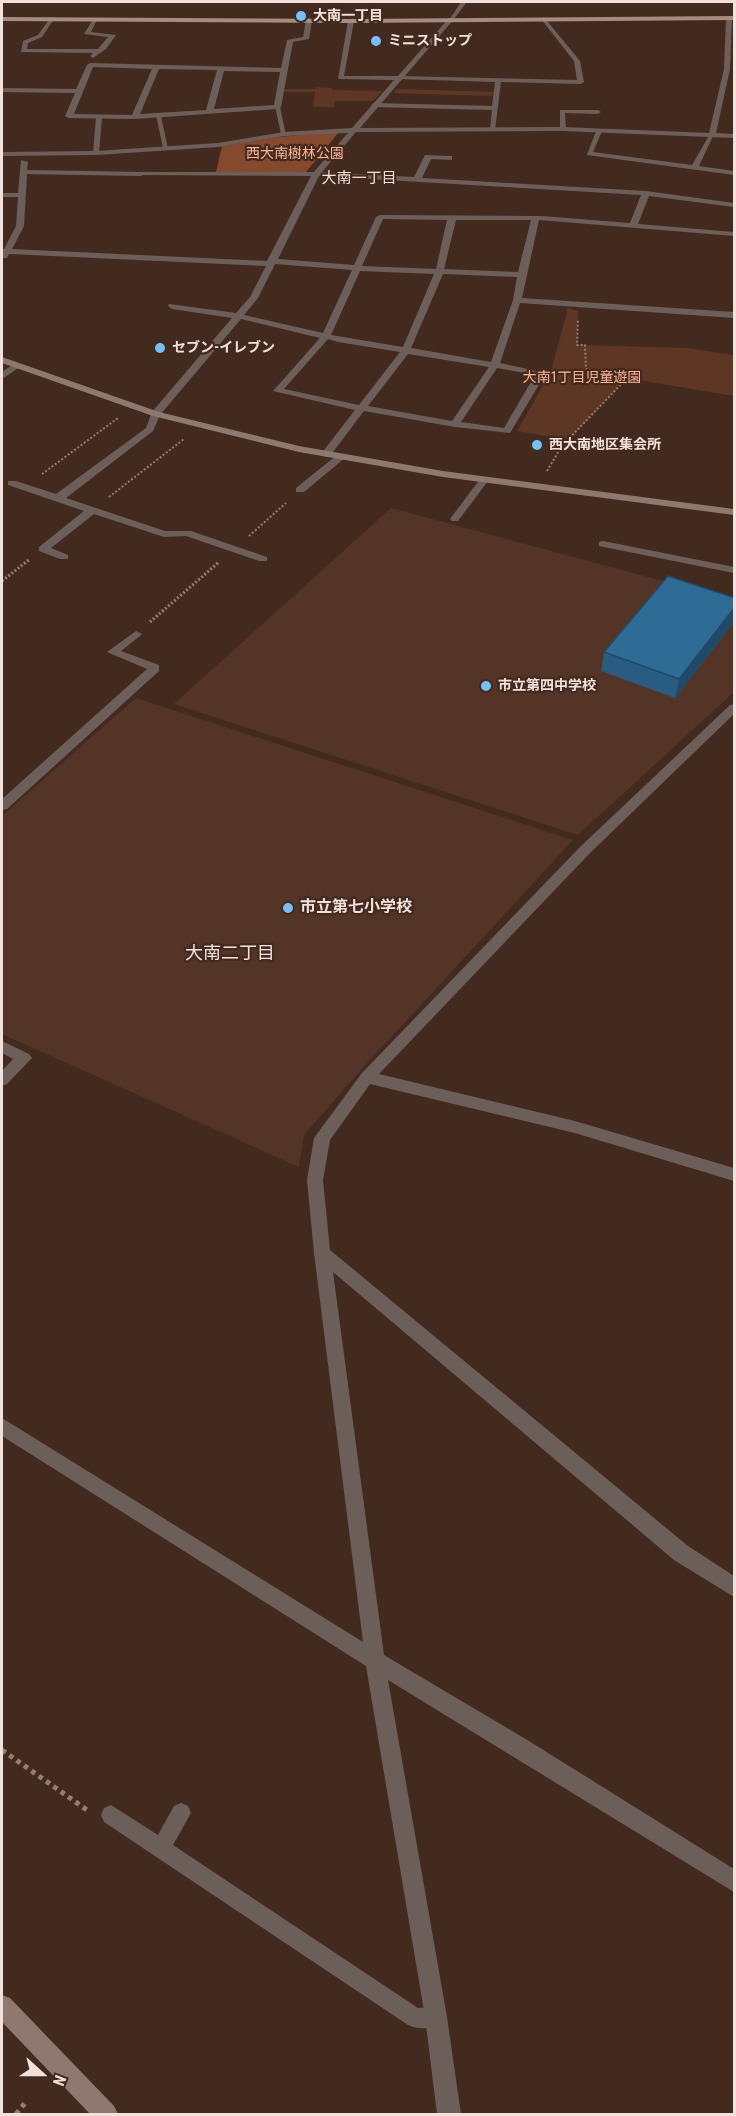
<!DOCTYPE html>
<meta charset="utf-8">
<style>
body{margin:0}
#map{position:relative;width:736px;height:2116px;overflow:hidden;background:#432a1f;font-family:"Roboto Condensed",sans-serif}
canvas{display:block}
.frame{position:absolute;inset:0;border:3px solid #f1e1da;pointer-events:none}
.north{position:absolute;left:12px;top:2044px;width:60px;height:60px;-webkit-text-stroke:4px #432a1f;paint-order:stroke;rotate:111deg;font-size:16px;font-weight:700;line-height:24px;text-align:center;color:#f1e1da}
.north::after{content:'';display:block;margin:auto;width:21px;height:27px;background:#f1e1da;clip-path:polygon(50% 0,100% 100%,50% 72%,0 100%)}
</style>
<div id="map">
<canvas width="736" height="2116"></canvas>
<div class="frame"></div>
<div class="north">N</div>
</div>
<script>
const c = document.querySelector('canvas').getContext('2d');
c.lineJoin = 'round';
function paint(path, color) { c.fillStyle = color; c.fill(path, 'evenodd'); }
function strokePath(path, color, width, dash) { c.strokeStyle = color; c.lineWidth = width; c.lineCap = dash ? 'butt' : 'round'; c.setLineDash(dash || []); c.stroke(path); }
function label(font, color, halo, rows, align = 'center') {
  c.font = font + ' "Roboto Condensed","Noto Sans JP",sans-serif'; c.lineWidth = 4.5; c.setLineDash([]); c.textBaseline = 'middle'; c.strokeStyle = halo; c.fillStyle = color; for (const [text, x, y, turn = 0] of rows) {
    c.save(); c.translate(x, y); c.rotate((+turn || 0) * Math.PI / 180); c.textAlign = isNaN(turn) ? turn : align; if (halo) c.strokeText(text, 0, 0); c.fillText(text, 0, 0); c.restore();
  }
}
paint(new Path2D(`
 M391 508 734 600V692L578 835 174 704Z
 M136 698 573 840 360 1071 304 1135 299 1167 2 1034V816Z`), '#533427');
paint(new Path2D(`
 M316 87 332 88V90L382 91 373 101H335L334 107H313L315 92H282L283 89H316Z
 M397 89 494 92 493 96 394 93Z
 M568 308 578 311 577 345 687 348 734 355V396L626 378 569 440 517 431 551 371Z`), '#5e3624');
paint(new Path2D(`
 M339 132 306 172H216L222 146 278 137Z`), '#85492d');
strokePath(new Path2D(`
 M547 471 561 447 629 376 586 369 585 345H577L578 319
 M42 474 118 418
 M109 497 184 439
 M249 536 286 503`), '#937e75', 2, [2, 2]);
strokePath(new Path2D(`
 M2 581 30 559
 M150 622 219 562`), '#937e75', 3, [2, 2]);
strokePath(new Path2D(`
 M2 1750 87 1810
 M16 2114 25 2103`), '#937e75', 5, [4.5, 4.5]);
paint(new Path2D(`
 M461 2H467L453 20H449Z
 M544 17 580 61 584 82 581 84 501 82 495 130 490 129 492 110 374 107 371 105 374 103 492 106 495 82 397 79 399 76 577 80 574 61 541 19Z
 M275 106 280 107 286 135 281 134Z
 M560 110H598L601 112 598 114 565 113 566 129 563 131 560 129Z
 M99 115 102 117 99 153 96 155 93 153 96 117Z
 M156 115 161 116 168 149 163 148Z
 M599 129 602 131 593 152 692 165 710 134H714L699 166 734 171V175L587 155 596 131Z
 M141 172H316L320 174 316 176 139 175V173Z
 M480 479 488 481 458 521H452L450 519Z
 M181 1803 188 1806 191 1813 173 1845 418 2008 436 2007 443 2010 446 2017 443 2024C432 2029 419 2030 408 2025L104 1822 101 1815 104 1808 111 1805 158 1835 174 1806Z`), '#6c5f5a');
paint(new Path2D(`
 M729 16 732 18 730 69 716 133 734 134V138L563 131 356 132 322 172 414 177 425 155 449 156H452V160L431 159 422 178 646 191 734 203V207L649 196 638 224 734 232V236L539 220 522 298 734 312V318L520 303 500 363 546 373 510 433 455 427 364 411 330 456 326 457 321 454 355 410 273 391 320 338 241 319 160 415 153 431 66 498 165 531H191L267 557V561H259L186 536 164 537 94 514 51 548 68 555V559H60L39 551V547L84 511 8 485V481H16L56 494 146 428 152 412 232 318 172 309 168 306 169 304 236 313 250 297 266 266 9 254 7 258H2V249H4L16 226 18 197H2V193H18L21 160 28 162 27 170 141 172 145 174 141 176 27 174 24 226 12 249 267 261 312 174 348 133 284 136 218 147 96 155 2 156V152L96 151 218 143 284 132 352 128 394 80 338 79 348 21 351 19 354 21 344 76H398L449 18 454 19 360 128 563 127 709 133 724 69 726 18ZM319 176 641 195 630 223 541 216 380 215 376 217 354 265 278 259ZM383 219 447 220 436 269 362 266ZM456 220H531L518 272 444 269ZM275 264 352 270 323 333 244 315 258 298ZM360 271 434 274 403 347 331 335ZM443 274 517 277 513 300 491 362 411 348ZM328 339 338 342 400 352 359 405 284 389ZM408 354 489 367 452 421 368 406ZM497 368 535 375 504 428 461 422Z
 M51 17 54 19 42 37 28 43 27 49H98L108 37 84 34 94 18 97 20 91 32 116 35 106 49 93 58 90 56 93 53 21 52 23 41 38 35Z
 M309 18 312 20 309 39 293 42 281 107 277 109 135 119 69 118 65 116 75 93 2 92V88L76 89 87 65 90 63 281 68 287 40 303 37 306 20ZM93 67 152 69 132 115 74 114ZM159 69 217 70 206 110 140 114ZM224 71 280 72 274 105 214 109Z
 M15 363 23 365 2 379V372Z
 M337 455 346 457 304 492H296V488Z
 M603 541 734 567V573L599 546V542Z
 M136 631 142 634 140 636 121 651 159 665V671L7 809 2 810V799L147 669 107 652Z
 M734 704V714L590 853 379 1074 575 1121 734 1168V1181L575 1133 370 1084 330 1140 323 1180 330 1250 688 1546 734 1576V1597L674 1560 333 1272 384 1655 529 1741 734 1869V1892L388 1680 447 2017 461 2114H437L425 2017 366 1666 2 1436V1418L363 1642 314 1253 307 1180 314 1138 362 1073 580 847 730 705Z
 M2 1041 29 1054 32 1058 7 1084 2 1086V1071L13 1059 2 1053Z`), '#6c5f5a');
paint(new Path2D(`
 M2 357 159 412 299 446 443 471 734 509V515L443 477 299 452 153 416 2 363Z
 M2 1995 10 1998 114 2106 118 2114H90L2 2022Z`), '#8d7970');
paint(new Path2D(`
 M734 16V20L351 23 2 21V17L351 19Z`), '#a68c81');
paint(new Path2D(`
 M735 598V621L675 698 601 671 604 652Z`), '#285c80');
paint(new Path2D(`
 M735 607V621L675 698 679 679Z`), '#204b68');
const building = new Path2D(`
 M668 576 735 598V607L679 679 604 652Z`);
paint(building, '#2e6b95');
strokePath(building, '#204b68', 1.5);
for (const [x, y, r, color] of [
 [301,16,6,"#75c0f6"],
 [376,41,6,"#75c0f6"],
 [160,348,6,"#75c0f6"],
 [537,445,6,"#75c0f6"],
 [486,686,6,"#75c0f6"],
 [288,908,6,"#75c0f6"]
]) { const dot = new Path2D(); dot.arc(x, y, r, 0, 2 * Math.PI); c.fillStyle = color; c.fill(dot); strokePath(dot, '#432a1f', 2); }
label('bold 14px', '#f1e1da', '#432a1f', [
 ["大南一丁目",313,16],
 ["ミニストップ",388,41],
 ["セブン-イレブン",172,348],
 ["西大南地区集会所",549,445],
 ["市立第四中学校",498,686]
], 'left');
label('14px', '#ffb595', '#432a1f', [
 ["西大南樹林公園",295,154],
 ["大南1丁目児童遊園",582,378]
]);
label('15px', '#f1e1da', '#432a1f', [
 ["大南一丁目",359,179]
]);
label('bold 16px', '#f1e1da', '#432a1f', [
 ["市立第七小学校",300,908]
], 'left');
label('18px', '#f1e1da', '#432a1f', [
 ["大南二丁目",230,954]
]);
</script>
